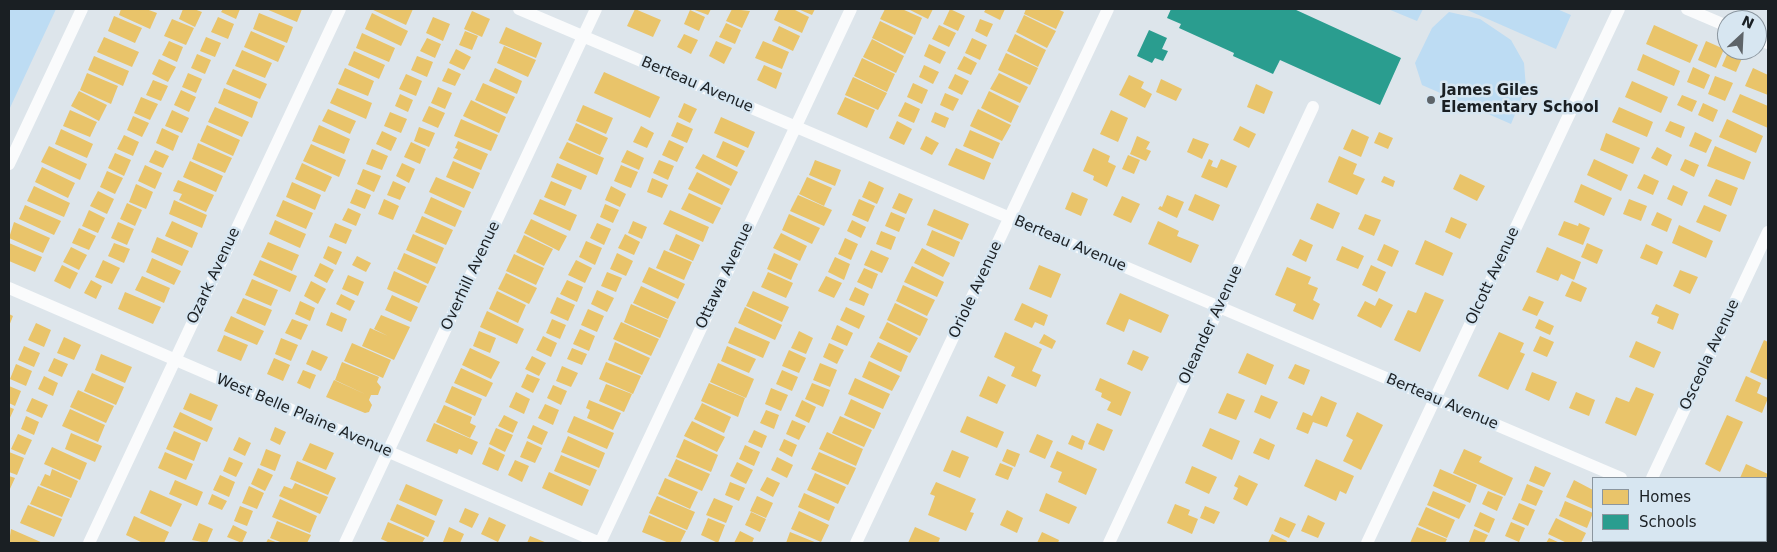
<!DOCTYPE html>
<style>
body{margin:0}
#map{position:relative;width:1777px;height:552px;overflow:hidden;background:#dde5eb;font-family:"DejaVu Sans",sans-serif}
canvas{display:block}
.frame{position:absolute;inset:0;border:10px solid #1a1f23;pointer-events:none}
.legend{position:absolute;left:1592px;top:477px;width:175px;height:65px;box-sizing:border-box;background:#d7e6f1;border:1px solid #8b969f;margin:0;padding:6px 9px;list-style:none;font-size:15px;color:#1a1f23}
.legend li{display:flex;align-items:center;gap:10px;height:25px}
.legend b{width:25px;border:1px solid #8b969f}
.north{position:absolute;left:1717px;top:10px;width:50px;height:50px;box-sizing:border-box;background:#d7e6f1;border:1px solid #8b969f;border-radius:50%;rotate:25deg;font-size:14px;font-weight:700;line-height:20px;text-align:center;color:#1a1f23}
.north::after{content:'';display:block;margin:auto;width:18px;height:22px;background:#5e6469;clip-path:polygon(50% 0,100% 100%,50% 72%,0 100%)}
</style>
<div id="map">
<canvas width="1777" height="552"></canvas>
<div class="frame"></div>
<ul class="legend">
<li><b style="height:14px;background:#e9c46a"></b>Homes</li>
<li><b style="height:14px;background:#2a9d8f"></b>Schools</li>
</ul>
<div class="north">N</div>
</div>
<script>
const c = document.querySelector('canvas').getContext('2d');
c.lineJoin = 'round';
function paint(path, color) { c.fillStyle = color; c.fill(path, 'evenodd'); }
function strokePath(path, color, width, dash) { c.strokeStyle = color; c.lineWidth = width; c.lineCap = dash ? 'butt' : 'round'; c.setLineDash(dash || []); c.stroke(path); }
function label(font, color, halo, rows, align = 'center') {
  c.font = font + ' "DejaVu Sans",sans-serif'; c.lineWidth = 5; c.setLineDash([]); c.textBaseline = 'middle'; c.strokeStyle = halo; c.fillStyle = color; for (const [text, x, y, turn = 0] of rows) {
    c.save(); c.translate(x, y); c.rotate((+turn || 0) * Math.PI / 180); c.textAlign = isNaN(turn) ? turn : align; if (halo) c.strokeText(text, 0, 0); c.fillText(text, 0, 0); c.restore();
  }
}
paint(new Path2D(`
 M9 9H56L9 110Z
 M1388 9H1423L1417 21Z
 M1465 9H1557L1571 15 1556 49Z
 M1449 12 1480 19 1511 40 1524 63 1526 88 1511 124 1422 85 1415 63 1432 28Z`), '#bddcf3');
paint(new Path2D(`
 M121 9H146L157 13 150 29 119 15Z
 M183 9H194L202 12 195 27 179 19Z
 M223 9H240L236 19 221 12Z
 M266 9H302L297 22Z
 M371 9H413L406 25Z
 M635 9 661 20 653 37 627 26Z
 M692 9H711L708 15Z
 M732 9 750 11 742 28 726 21Z
 M779 9H793L809 17 802 33 774 20Z
 M798 9H815L812 15Z
 M885 9H902L922 18 915 35 880 19Z
 M908 9H933L928 19Z
 M950 9 965 16 958 31 943 24Z
 M986 9H1005L1000 20 984 12Z
 M1026 9H1057L1064 12 1056 29 1024 14Z
 M690 10 705 17 699 31 684 24Z
 M472 11 490 19 482 37 464 29Z
 M259 13 293 27 287 43 253 29Z
 M372 13 408 31 401 46 365 29Z
 M1024 15 1056 31 1047 48 1016 32Z
 M114 16 142 28 135 43 108 31Z
 M218 17 234 24 228 39 211 32Z
 M433 17 450 24 443 41 426 33Z
 M172 19 194 28 186 45 164 36Z
 M980 19 993 24 987 37 975 31Z
 M880 21 913 37 905 54 872 38Z
 M726 23 741 30 735 44 719 37Z
 M939 25 956 33 949 47 932 39Z
 M1654 25 1698 45 1690 63 1646 44Z
 M779 26 800 36 793 51 772 41Z
 M506 27 542 43 536 58 499 43Z
 M251 31 285 46 278 62 244 47Z
 M465 31 478 36 472 50 459 45Z
 M362 33 395 48 389 62 356 48Z
 M684 34 698 40 691 54 677 47Z
 M1015 34 1046 50 1038 67 1007 51Z
 M104 37 139 52 132 67 97 52Z
 M206 37 221 43 215 57 200 51Z
 M427 38 441 44 435 58 420 51Z
 M972 38 987 45 980 60 965 53Z
 M872 39 904 56 896 73 863 57Z
 M169 41 183 47 177 62 162 55Z
 M716 41 732 48 724 64 709 56Z
 M763 41 789 52 782 69 755 58Z
 M1706 41 1724 49 1716 68 1698 60Z
 M929 44 946 52 940 64 924 56Z
 M504 46 536 60 528 77 497 63Z
 M456 49 471 57 464 70 449 63Z
 M242 50 272 63 265 78 235 66Z
 M1729 50 1743 56 1736 72 1722 66Z
 M354 51 385 65 379 79 348 65Z
 M1006 53 1038 68 1030 85 998 70Z
 M197 54 211 60 205 74 191 68Z
 M1643 54 1680 71 1674 86 1637 70Z
 M94 56 129 71 123 86 88 70Z
 M417 56 433 62 427 77 411 70Z
 M964 56 977 63 971 75 957 69Z
 M862 58 895 74 887 92 854 76Z
 M159 59 176 67 168 82 152 74Z
 M764 65 782 73 776 89 757 80Z
 M924 65 939 72 933 84 919 77Z
 M1693 67 1710 75 1704 89 1687 82Z
 M345 68 374 81 368 96 338 84Z
 M448 68 461 74 455 86 442 81Z
 M495 68 522 81 517 94 489 81Z
 M1753 68 1768 75V95L1745 86Z
 M233 69 267 84 260 99 226 84Z
 M604 72 660 97 650 118 594 93Z
 M87 73 118 86 111 104 80 90Z
 M188 73 202 79 196 93 182 87Z
 M999 73 1028 87 1020 103 990 89Z
 M406 74 422 81 416 96 399 89Z
 M955 74 969 81 962 95 948 88Z
 M1129 75 1144 82 1141 88 1152 94 1145 108 1119 95Z
 M1715 76 1733 83 1725 101 1708 94Z
 M853 77 887 93 878 110 845 95Z
 M1161 79 1182 89 1176 101 1156 92Z
 M153 80 168 86 161 101 146 95Z
 M1632 81 1668 97 1661 113 1625 97Z
 M483 83 515 97 507 114 475 100Z
 M913 83 928 90 922 104 907 97Z
 M1256 84 1273 92 1264 114 1247 107Z
 M438 87 452 93 445 109 431 103Z
 M224 88 258 102 252 118 218 103Z
 M337 88 372 103 366 119 330 103Z
 M181 90 196 97 189 112 174 105Z
 M79 91 107 105 99 121 71 106Z
 M989 91 1019 106 1011 123 981 108Z
 M945 93 959 99 953 111 940 105Z
 M400 94 413 100 408 112 395 106Z
 M1740 94 1768 106V128L1732 112Z
 M1682 95 1697 101 1692 112 1677 105Z
 M141 97 158 104 150 120 134 113Z
 M845 97 875 110 867 128 837 114Z
 M471 100 506 117 499 133 463 116Z
 M905 102 920 109 914 123 898 116Z
 M684 103 697 109 690 123 678 117Z
 M1703 103 1718 110 1713 122 1698 115Z
 M583 105 613 118 606 134 576 121Z
 M429 106 445 113 438 128 422 121Z
 M215 107 249 122 242 137 208 122Z
 M1619 107 1653 122 1647 137 1612 122Z
 M328 109 356 121 350 134 322 121Z
 M978 109 1011 125 1002 141 970 126Z
 M70 110 97 122 90 137 63 126Z
 M172 110 189 118 182 133 165 126Z
 M1111 110 1128 118 1118 142 1100 134Z
 M390 112 407 119 401 133 384 126Z
 M935 112 949 118 945 128 931 122Z
 M133 116 149 123 142 137 127 130Z
 M721 117 755 132 748 148 714 133Z
 M461 119 498 135 491 151 454 136Z
 M1727 119 1763 136 1756 153 1719 137Z
 M897 121 912 129 904 145 889 138Z
 M1670 121 1685 127 1681 138 1665 131Z
 M677 122 693 129 687 143 671 136Z
 M576 123 608 138 600 155 568 140Z
 M207 125 240 140 233 156 200 141Z
 M319 125 350 139 344 154 312 141Z
 M641 126 654 133 647 148 633 142Z
 M1240 126 1256 134 1249 148 1233 140Z
 M419 127 435 133 429 147 414 141Z
 M162 128 179 136 173 151 156 143Z
 M61 129 93 144 87 158 55 144Z
 M1352 129 1369 137 1361 157 1343 149Z
 M970 130 1000 143 993 159 963 146Z
 M382 131 397 138 391 151 376 144Z
 M1379 132 1393 138 1388 149 1374 143Z
 M1695 132 1712 140 1706 153 1689 146Z
 M1606 133 1640 148 1633 164 1600 150Z
 M124 135 139 142 133 156 117 149Z
 M926 136 939 143 932 155 920 149Z
 M1137 136 1150 142 1146 149 1151 151 1146 161 1130 154Z
 M1193 138 1209 144 1202 159 1187 152Z
 M669 140 684 147 677 162 662 155Z
 M458 141 488 154 481 170 453 158 458 149 455 148Z
 M723 141 745 151 737 167 716 157Z
 M411 142 426 149 420 164 404 157Z
 M567 142 604 158 597 175 559 158Z
 M198 143 232 158 225 173 192 159Z
 M311 144 346 160 339 177 303 161Z
 M49 146 87 164 80 180 41 162Z
 M1715 146 1751 162 1744 180 1707 166Z
 M1657 147 1672 155 1667 166 1651 158Z
 M956 148 991 163 984 180 948 165Z
 M1093 148 1110 156 1108 162 1116 166 1107 187 1093 180 1094 176 1083 171Z
 M372 149 388 156 382 170 366 164Z
 M155 150 169 156 163 168 149 162Z
 M627 150 644 158 639 170 621 162Z
 M115 153 131 160 124 176 108 168Z
 M703 154 738 172 731 186 695 168Z
 M1128 155 1140 160 1134 174 1122 169Z
 M1339 156 1357 164 1353 174 1365 179 1357 195 1328 182Z
 M1209 159 1213 161 1211 166 1217 168 1221 159 1237 166 1227 188 1201 177Z
 M1594 159 1628 175 1621 191 1587 175Z
 M1685 159 1699 165 1694 177 1680 170Z
 M659 160 674 166 668 180 653 173Z
 M815 160 841 170 835 186 809 175Z
 M190 161 223 176 216 192 183 177Z
 M453 161 480 173 473 189 446 177Z
 M302 163 332 177 325 192 295 179Z
 M402 163 415 169 409 183 396 176Z
 M557 163 587 176 581 190 551 177Z
 M145 165 162 173 155 189 138 181Z
 M621 165 638 172 631 188 614 181Z
 M42 167 75 183 68 198 35 182Z
 M363 169 381 176 374 192 357 184Z
 M107 171 123 178 115 194 100 187Z
 M697 172 730 189 722 205 688 189Z
 M1460 174 1485 186 1477 201 1453 189Z
 M1644 174 1659 181 1653 195 1637 188Z
 M1384 176 1395 181 1393 187 1381 182Z
 M436 177 471 192 464 208 429 192Z
 M807 177 832 188 824 206 799 194Z
 M652 178 668 185 662 198 647 192Z
 M1716 179 1738 188 1731 206 1708 196Z
 M178 180 214 195 206 212 179 200 182 194 173 191Z
 M393 181 406 187 400 200 387 195Z
 M551 181 572 190 565 206 544 197Z
 M869 181 884 188 877 204 862 197Z
 M292 182 321 195 315 210 286 197Z
 M136 184 153 192 146 209 129 202Z
 M1581 184 1612 198 1604 216 1574 202Z
 M1673 185 1688 192 1682 206 1667 199Z
 M34 186 70 203 64 217 27 201Z
 M611 186 626 194 620 207 605 200Z
 M356 189 371 195 365 209 350 203Z
 M98 191 114 199 107 214 90 206Z
 M1072 192 1088 199 1081 216 1065 209Z
 M689 193 721 208 713 224 681 209Z
 M899 193 913 199 906 214 892 208Z
 M1195 194 1220 205 1213 221 1188 210Z
 M798 195 832 210 824 226 790 211Z
 M1167 195 1184 202 1177 218 1158 209 1160 206 1162 207Z
 M1122 196 1140 204 1131 223 1113 215Z
 M431 197 462 211 455 227 424 213Z
 M384 199 399 206 393 220 378 214Z
 M540 199 577 215 570 231 533 214Z
 M859 199 875 206 868 222 852 215Z
 M1629 199 1647 206 1641 221 1623 214Z
 M174 200 207 215 202 228 169 214Z
 M283 200 313 213 306 229 276 216Z
 M127 203 142 210 135 226 120 219Z
 M1317 203 1340 213 1333 229 1310 219Z
 M605 204 619 210 613 223 600 217Z
 M25 205 61 221 54 235 19 219Z
 M1704 205 1727 215 1720 232 1696 222Z
 M348 208 361 214 356 226 342 220Z
 M934 209 969 224 962 240 927 225Z
 M89 210 105 218 98 233 82 226Z
 M670 210 709 227 703 242 663 224Z
 M891 212 905 218 899 232 885 226Z
 M1657 212 1672 219 1667 232 1651 225Z
 M789 214 820 228 812 244 782 230Z
 M1365 214 1381 220 1374 236 1358 229Z
 M422 216 453 230 446 245 415 232Z
 M1451 217 1467 224 1460 239 1445 232Z
 M531 219 567 236 559 251 524 233Z
 M275 220 306 234 300 248 269 234Z
 M852 220 866 227 861 238 847 231Z
 M172 221 198 233 192 248 165 236Z
 M633 221 647 227 642 239 628 233Z
 M1158 221 1179 231 1177 236 1199 245 1191 263 1148 244Z
 M1564 221 1578 226 1579 223 1590 228 1583 245 1558 235Z
 M14 222 50 238 43 253 9 238Z
 M118 222 134 229 127 245 111 238Z
 M335 223 352 230 346 244 329 237Z
 M597 223 611 229 604 245 590 238Z
 M1679 225 1713 241 1706 258 1672 243Z
 M79 228 96 236 89 250 72 243Z
 M932 230 960 242 954 257 926 245Z
 M881 231 896 237 891 250 876 244Z
 M781 233 807 246 800 261 773 248Z
 M413 234 444 248 437 264 406 250Z
 M625 234 640 242 634 255 618 248Z
 M676 234 700 245 693 261 669 250Z
 M524 235 553 249 544 266 516 252Z
 M157 237 189 251 182 266 151 252Z
 M845 238 858 244 851 260 838 254Z
 M1300 239 1313 245 1306 262 1292 255Z
 M1425 240 1453 253 1443 276 1415 264Z
 M586 241 602 248 595 265 579 257Z
 M268 242 299 255 292 271 261 257Z
 M9 243 42 257 35 272 9 261Z
 M114 243 130 249 124 263 108 256Z
 M1587 243 1603 250 1597 264 1581 257Z
 M1384 244 1399 251 1392 267 1377 260Z
 M1646 244 1663 252 1657 265 1640 258Z
 M328 246 342 252 336 265 323 258Z
 M1342 246 1364 256 1358 269 1336 260Z
 M71 247 87 255 79 270 63 262Z
 M1547 247 1581 262 1574 280 1561 274 1558 281 1536 272Z
 M922 248 950 263 943 277 914 263Z
 M664 250 692 262 684 280 656 268Z
 M871 250 889 258 882 273 864 265Z
 M404 253 436 267 428 284 397 269Z
 M617 253 633 261 626 276 610 269Z
 M774 253 798 264 791 280 767 269Z
 M514 254 544 268 536 285 506 271Z
 M357 256 371 263 366 272 352 265Z
 M835 257 850 264 844 280 828 272Z
 M152 258 181 271 174 285 146 272Z
 M103 260 120 268 112 284 95 277Z
 M260 260 297 276 290 292 253 275Z
 M576 260 592 268 585 283 568 275Z
 M320 263 334 270 327 283 314 276Z
 M62 265 78 273 70 289 54 281Z
 M1039 265 1061 274 1051 298 1029 289Z
 M1371 265 1386 272 1377 292 1362 285Z
 M912 266 944 282 937 297 904 282Z
 M649 267 685 284 678 299 642 282Z
 M1287 267 1311 277 1308 284 1318 288 1313 300 1320 304 1313 320 1293 311 1296 304 1275 295Z
 M864 268 878 274 872 289 857 282Z
 M1680 270 1698 277 1690 294 1673 286Z
 M394 271 427 286 419 303 387 289Z
 M607 272 622 278 616 292 601 286Z
 M768 272 793 283 786 298 761 287Z
 M506 273 537 288 529 304 498 289Z
 M348 275 364 282 358 296 342 289Z
 M142 276 170 288 164 303 135 290Z
 M826 276 842 283 834 298 818 291Z
 M252 279 278 290 271 306 245 295Z
 M91 280 102 286 96 299 84 293Z
 M567 280 583 287 577 302 560 294Z
 M311 281 326 289 318 304 304 296Z
 M1572 281 1587 288 1581 302 1565 296Z
 M903 285 935 300 927 316 896 301Z
 M641 286 676 302 668 319 633 303Z
 M855 287 869 294 864 306 849 300Z
 M597 290 614 298 607 312 591 304Z
 M497 291 526 305 518 323 489 309Z
 M753 291 789 307 782 322 746 306Z
 M125 292 161 307 153 324 118 309Z
 M1425 292 1444 300 1420 352 1394 340 1408 310 1416 313Z
 M1120 293 1169 315 1161 333 1129 319 1124 332 1106 324Z
 M341 294 355 301 350 311 336 304Z
 M392 295 418 307 411 322 385 310Z
 M1529 296 1544 302 1537 316 1522 310Z
 M557 297 575 305 568 321 550 313Z
 M243 298 272 310 265 326 236 313Z
 M1379 298 1393 305 1381 328 1357 316 1365 301 1375 306Z
 M300 301 315 308 310 321 295 314Z
 M895 303 928 319 920 336 887 320Z
 M1022 303 1048 315 1044 326 1035 322 1032 328 1014 320Z
 M631 304 668 320 660 338 624 322Z
 M1656 304 1679 314 1673 330 1657 323 1659 317 1651 314Z
 M745 307 782 325 775 340 738 323Z
 M846 307 865 316 859 329 840 320Z
 M588 309 604 316 597 332 581 325Z
 M487 311 524 329 517 344 480 327Z
 M331 312 347 319 342 332 326 325Z
 M9 314 13 316 9 326Z
 M381 315 410 327 394 360 362 346 370 328 388 336 374 329Z
 M231 316 264 331 257 345 224 331Z
 M292 319 308 325 301 340 285 333Z
 M552 319 566 325 560 339 546 333Z
 M1539 319 1554 326 1550 335 1535 328Z
 M621 322 659 339 651 356 613 339Z
 M887 322 918 338 910 353 879 338Z
 M36 323 51 330 44 347 28 340Z
 M837 325 853 333 847 346 831 339Z
 M735 327 770 342 763 358 728 343Z
 M580 329 595 336 589 351 573 344Z
 M479 331 496 338 490 353 473 346Z
 M799 331 813 338 806 354 791 348Z
 M1005 332 1042 349 1032 371 1041 375 1036 387 1011 376 1015 367 994 357Z
 M1499 332 1524 343 1520 352 1525 354 1508 390 1478 376Z
 M1044 334 1056 341 1052 349 1039 343Z
 M224 335 248 345 241 361 217 351Z
 M543 336 557 343 551 357 536 350Z
 M1540 336 1554 342 1547 357 1533 351Z
 M64 337 81 345 74 360 57 353Z
 M281 338 298 345 291 361 275 354Z
 M1764 340 1768 342V380L1750 372Z
 M1636 341 1661 352 1654 368 1629 357Z
 M615 342 650 358 642 375 608 360Z
 M878 342 908 356 901 372 870 357Z
 M352 343 391 360 383 378 344 361Z
 M829 343 844 350 837 364 823 357Z
 M24 346 40 353 34 367 18 360Z
 M727 346 756 359 749 373 721 361Z
 M470 348 500 362 491 379 462 365Z
 M572 348 587 354 582 365 567 359Z
 M312 350 328 357 321 371 306 364Z
 M789 350 806 358 799 373 782 366Z
 M1133 350 1149 357 1142 371 1127 364Z
 M1247 353 1274 365 1266 385 1238 373Z
 M101 354 132 367 125 383 95 370Z
 M532 356 546 363 539 376 525 369Z
 M54 358 68 364 62 377 48 371Z
 M274 358 290 365 283 381 267 374Z
 M869 361 900 376 892 391 862 377Z
 M342 362 379 377 377 382 381 387 378 395H371L369 400 372 405 369 412 365 413 326 397 334 380 367 395 335 380Z
 M606 362 641 376 633 394 599 379Z
 M718 363 754 379 746 398 710 382Z
 M820 363 837 370 830 387 813 380Z
 M16 364 32 371 26 386 10 379Z
 M1295 364 1310 370 1304 385 1288 378Z
 M562 366 578 373 571 387 556 381Z
 M461 368 493 383 486 397 454 383Z
 M303 370 316 375 310 389 297 383Z
 M782 370 798 377 792 391 776 384Z
 M1532 372 1557 382 1549 401 1525 390Z
 M92 373 124 387 116 405 84 391Z
 M527 374 540 379 533 393 521 387Z
 M44 376 58 383 53 396 38 389Z
 M988 376 1006 385 997 404 979 396Z
 M1746 376 1761 383 1757 393 1768 398 1762 413 1735 401Z
 M855 378 890 394 883 409 848 394Z
 M1100 378 1131 392 1121 416 1107 410 1111 402 1101 397 1102 393 1095 390Z
 M709 383 745 398 738 417 701 401Z
 M812 383 830 390 823 407 805 399Z
 M606 384 632 394 624 412 599 401Z
 M553 385 567 391 561 405 547 398Z
 M9 386 21 391 15 406 9 403Z
 M452 386 482 399 475 416 445 402Z
 M1636 387 1654 394 1636 436 1605 423 1616 397 1629 402Z
 M771 388 788 395 781 411 765 404Z
 M78 390 114 406 106 423 70 407Z
 M516 392 530 399 524 414 509 407Z
 M1576 392 1595 400 1589 416 1569 408Z
 M190 393 218 405 211 421 183 409Z
 M1227 393 1245 400 1236 420 1218 413Z
 M1261 395 1278 402 1270 419 1254 412Z
 M1321 396 1337 403 1327 427 1313 422 1308 434 1296 429 1303 412 1312 416Z
 M32 398 48 405 42 418 26 411Z
 M851 399 881 413 874 429 844 415Z
 M589 400 621 413 613 430 587 418 590 410 586 408Z
 M802 400 816 407 809 423 795 416Z
 M702 403 731 417 724 433 694 419Z
 M545 404 559 410 553 425 538 418Z
 M444 405 472 417 470 423 476 426 470 438 436 422Z
 M9 407 14 409 9 420Z
 M70 409 105 425 98 442 62 426Z
 M766 410 779 415 774 429 760 423Z
 M180 412 213 428 207 442 173 427Z
 M1357 412 1383 425 1361 470 1343 461 1353 440 1346 436Z
 M504 415 518 422 513 433 498 426Z
 M1727 415 1743 422 1720 472 1705 464Z
 M26 416 39 422 34 435 21 429Z
 M574 416 614 433 607 449 567 432Z
 M840 416 872 430 864 447 832 433Z
 M967 416 1004 432 997 448 960 432Z
 M792 420 806 426 799 440 786 434Z
 M692 421 725 437 717 452 684 436Z
 M434 423 478 442 472 455 459 449 457 454 426 441Z
 M1097 423 1113 430 1104 451 1088 444Z
 M533 425 548 432 542 445 527 438Z
 M275 427 286 432 280 445 270 440Z
 M496 428 513 435 505 452 489 444Z
 M1210 428 1240 441 1232 460 1202 446Z
 M754 430 767 436 762 448 748 442Z
 M174 431 201 443 194 461 166 449Z
 M827 432 863 449 856 466 819 449Z
 M71 433 102 446 95 462 65 449Z
 M18 434 32 440 25 455 11 449Z
 M1037 434 1053 441 1045 459 1029 452Z
 M1072 435 1085 441 1082 450 1068 444Z
 M568 436 605 453 599 468 561 452Z
 M239 437 251 443 245 456 233 450Z
 M1260 438 1275 445 1269 460 1253 453Z
 M684 439 718 455 711 472 676 457Z
 M784 439 797 445 792 457 779 450Z
 M527 441 542 448 535 463 520 457Z
 M310 443 334 453 326 470 302 460Z
 M745 445 760 452 754 466 739 459Z
 M52 447 87 463 80 480 44 464Z
 M489 447 505 455 498 471 482 464Z
 M266 449 281 455 275 471 260 465Z
 M1007 449 1020 454 1015 467 1002 461Z
 M1464 449 1482 457 1479 462 1513 478 1505 496 1453 473Z
 M952 450 969 457 960 478 943 471Z
 M1057 451 1097 469 1086 495 1058 482 1062 472 1050 467Z
 M9 452 24 458 17 475 9 472Z
 M165 452 193 464 186 480 158 468Z
 M819 452 856 468 848 485 811 469Z
 M561 455 597 470 590 486 554 471Z
 M229 457 243 463 236 477 223 471Z
 M777 457 793 465 787 478 771 470Z
 M676 459 710 474 702 491 668 476Z
 M1316 459 1354 476 1346 494 1340 491 1336 501 1304 486Z
 M515 460 529 466 522 482 508 475Z
 M297 461 336 478 328 495 290 479Z
 M737 462 753 470 746 484 730 476Z
 M1000 463 1013 468 1008 480 995 475Z
 M1746 464 1768 474 1766 483V478H1740Z
 M1192 466 1217 477 1209 494 1185 483Z
 M1535 466 1551 473 1544 487 1529 481Z
 M258 468 273 475 265 491 251 484Z
 M52 469 78 481 71 498 40 485 45 474 50 476Z
 M1440 469 1477 485 1470 503 1433 486Z
 M549 472 589 490 582 506 542 488Z
 M815 473 846 487 838 504 807 490Z
 M220 475 235 482 229 497 213 490Z
 M1239 475 1258 484 1247 506 1233 499 1238 488 1234 486Z
 M9 476 15 478 9 491Z
 M767 477 780 483 773 497 760 490Z
 M665 478 698 492 690 509 658 494Z
 M175 480 203 492 197 506 169 494Z
 M1574 480 1593 490V509L1566 497Z
 M730 482 745 488 739 501 725 495Z
 M936 482 976 499 970 512 974 513 966 531 928 515 935 496 930 494Z
 M295 483 328 497 320 514 279 496 284 486 292 489Z
 M406 484 443 500 436 516 399 500Z
 M1527 484 1543 491 1536 506 1521 500Z
 M38 486 70 499 62 517 30 504Z
 M249 486 264 493 257 509 242 503Z
 M150 490 182 504 171 527 140 513Z
 M1433 491 1466 505 1459 519 1427 505Z
 M1488 491 1503 497 1497 511 1482 504Z
 M804 493 835 507 829 521 798 507Z
 M1046 493 1077 507 1069 524 1039 511Z
 M212 494 227 501 222 510 208 504Z
 M657 496 695 512 687 530 649 513Z
 M757 496 773 503 766 518 750 511Z
 M714 498 733 506 726 523 706 515Z
 M280 499 317 516 310 533 272 517Z
 M1565 501 1593 513 1587 528 1559 516Z
 M1519 503 1535 510 1528 526 1512 519Z
 M397 504 435 521 428 537 390 520Z
 M1175 504 1190 510 1188 515 1198 519 1192 534 1167 523Z
 M28 505 62 519 54 537 20 523Z
 M240 506 253 511 247 526 234 521Z
 M1205 506 1220 512 1214 524 1200 518Z
 M1426 507 1455 520 1447 538 1418 525Z
 M465 508 479 514 472 528 459 522Z
 M1007 510 1023 518 1017 533 1000 525Z
 M799 511 829 525 821 542 791 529Z
 M751 512 766 519 760 532 745 525Z
 M1480 512 1495 519 1489 533 1474 526Z
 M649 515 686 531 680 543H669L642 532Z
 M1308 515 1325 523 1318 538 1301 531Z
 M134 516 169 532 164 543H143L126 535Z
 M489 517 506 525 498 542 481 534Z
 M1280 517 1296 524 1289 538 1274 531Z
 M708 518 725 525 718 543 701 535Z
 M1556 518 1586 533 1581 543H1567L1548 534Z
 M277 521 311 535 307 543H283L270 538Z
 M388 522 425 538 422 543H390L381 539Z
 M1511 522 1525 528 1519 542 1505 536Z
 M199 523 213 529 207 543 192 540Z
 M233 525 247 532 242 543 227 537Z
 M449 527 464 534 460 543 443 542Z
 M915 527 940 538 938 543H908Z
 M1417 527 1447 539 1445 543H1410Z
 M11 529 43 543H9Z
 M1474 529 1488 535 1484 543 1469 542Z
 M740 531 754 538 752 543H734Z
 M790 532 817 543H786Z
 M1042 532 1059 540 1058 543H1037Z
 M1272 534 1287 541 1286 543H1268Z
 M530 536 547 543H527Z
 M1549 538 1560 543H1546Z
 M268 539 278 543H266Z
 M1655 541H1664L1669 543H1654Z
 M1669 541H1694L1693 543H1674Z`), '#e9c46a');
paint(new Path2D(`
 M1171 9H1294L1401 58 1380 105 1280 60 1273 74 1233 56 1234 53 1179 28 1181 24 1167 18Z
 M1149 30 1167 38 1162 49 1168 51 1163 61 1155 58 1152 63 1137 56Z`), '#2a9d8f');
strokePath(new Path2D(`
 M519 9 1621 478
 M1687 9 1727 26
 M1757 39 1768 43
 M9 164 82 9
 M9 288 600 543
 M1652 478 1768 232
 M1766 540 1768 541
 M89 543 340 9
 M345 543 596 9
 M600 543 851 9
 M856 543 1108 9
 M1109 543 1313 107
 M1367 543 1619 9
 M1621 543 1622 541`), '#fafbfc', 12);
for (const [x, y, r, color] of [
 [1431,100,5,"#5e6469"]
]) { const dot = new Path2D(); dot.arc(x, y, r, 0, 2 * Math.PI); c.fillStyle = color; c.fill(dot); strokePath(dot, '#d7e6f1', 2); }
label('15px', '#1a1f23', '#d7e6f1', [
 ["Berteau Avenue",697,85,23],
 ["Berteau Avenue",1070,244,23],
 ["Ozark Avenue",214,276,-65],
 ["Overhill Avenue",471,276,-65],
 ["Ottawa Avenue",725,276,-65],
 ["Olcott Avenue",1493,276,-65],
 ["Oriole Avenue",976,290,-65],
 ["Oleander Avenue",1211,325,-65],
 ["Osceola Avenue",1710,355,-65],
 ["Berteau Avenue",1442,402,23],
 ["West Belle Plaine Avenue",304,416,23]
]);
label('bold 15px', '#1a1f23', '#d7e6f1', [
 ["James Giles",1441,91],
 ["Elementary School",1441,108]
], 'left');
</script>
